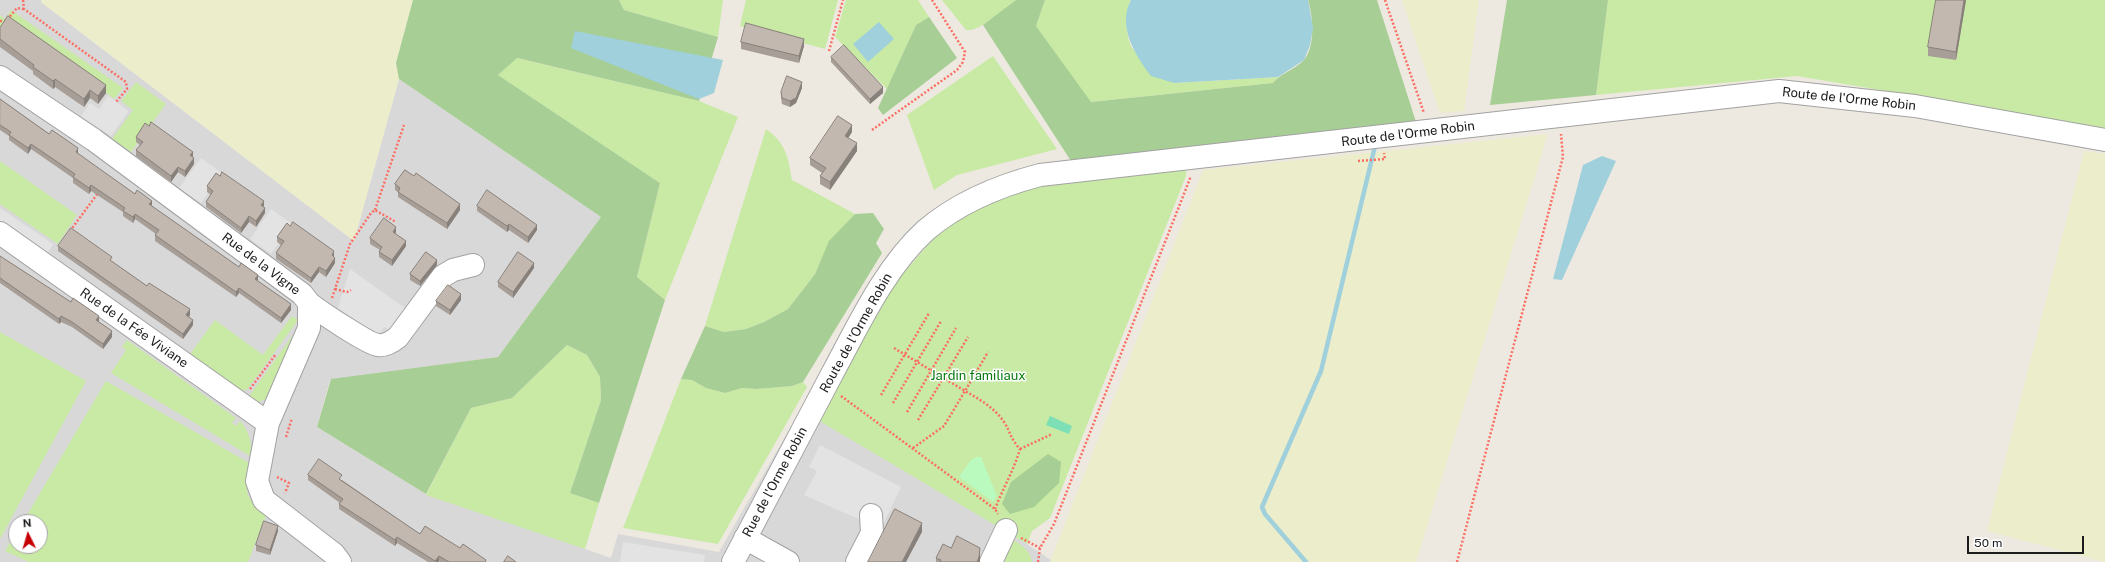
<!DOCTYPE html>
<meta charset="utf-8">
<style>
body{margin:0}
#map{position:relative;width:2105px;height:562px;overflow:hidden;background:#ede9e0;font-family:"Public Sans",sans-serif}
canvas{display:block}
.north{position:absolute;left:8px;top:514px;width:40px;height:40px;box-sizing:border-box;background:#fff;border:1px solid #a4a4a4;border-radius:50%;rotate:355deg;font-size:11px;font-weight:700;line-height:16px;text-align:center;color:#1b1b1b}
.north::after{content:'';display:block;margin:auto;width:14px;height:18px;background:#c70006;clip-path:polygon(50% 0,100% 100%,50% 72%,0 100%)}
.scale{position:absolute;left:1967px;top:536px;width:117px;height:18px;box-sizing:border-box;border:2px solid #1b1b1b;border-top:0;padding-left:5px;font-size:12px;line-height:14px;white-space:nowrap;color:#1b1b1b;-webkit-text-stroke:3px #fff;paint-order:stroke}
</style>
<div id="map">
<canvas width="2105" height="562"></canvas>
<div class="north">N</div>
<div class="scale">50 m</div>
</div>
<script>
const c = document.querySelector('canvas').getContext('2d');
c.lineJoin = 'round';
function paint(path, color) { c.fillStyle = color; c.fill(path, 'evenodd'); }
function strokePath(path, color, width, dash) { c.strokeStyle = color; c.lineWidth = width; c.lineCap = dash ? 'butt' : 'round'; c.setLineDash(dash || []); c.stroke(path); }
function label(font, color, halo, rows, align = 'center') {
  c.font = font + ' "Public Sans",sans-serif'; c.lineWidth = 3; c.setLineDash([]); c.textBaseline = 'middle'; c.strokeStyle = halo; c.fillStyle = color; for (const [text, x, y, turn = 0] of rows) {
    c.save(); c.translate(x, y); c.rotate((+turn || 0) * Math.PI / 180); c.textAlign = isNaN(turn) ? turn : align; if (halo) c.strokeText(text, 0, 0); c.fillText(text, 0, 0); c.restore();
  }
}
paint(new Path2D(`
 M0 0H42L41 2 354 241 399 79 601 217 498 357 330 380 317 427 426 494 611 558 618 534 719 552 801 409 1027 544 1051 560 1050 562H0ZM16 522H40V546H16Z`), '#d9d8d8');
paint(new Path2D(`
 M42 0H413L396 63 399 79 354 241 41 2Z
 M1402 0H1479L1464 111 1440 113Z
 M1548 134 1416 562H1050L1203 170Z
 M2084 151 2105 154V562L1987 531Z`), '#ecedcb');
paint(new Path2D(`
 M619 0H723L718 37 624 10Z
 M746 0H838L825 49 740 26Z
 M846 0H918L929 17 916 25 887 89 835 37Z
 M942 0H1016C1004 9 980 32 966 30Z
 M1045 0H1131C1125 10 1125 39 1133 49 1141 59 1163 74 1174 83L1278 77 1273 83 1090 102 1036 26Z
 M1608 0H2105V128L1797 76 1596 95Z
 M11 10 123 88 114 99 100 88 0 28V15L5 19Z
 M993 56 1057 149 957 175 934 190 907 115Z
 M516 58 699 101 738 117 665 300 637 277 660 183 498 75Z
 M136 82 166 104 131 152 112 139 133 110 121 101Z
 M766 129C786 143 788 157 792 180L855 214 830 241 815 274 788 309 764 322 746 329 724 332 705 326Z
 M0 161 77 215 58 244 0 204Z
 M1186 170V176L1050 518 1032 531 1027 544 818 420 890 289 932 240 973 209 1029 188Z
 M292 316 298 320 247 390 245 389 241 395 188 357 215 320 263 355Z
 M0 332 86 381 0 539Z
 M295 332 269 398 255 403 247 399Z
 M127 340 236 418 232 423 236 426 240 421C249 432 253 442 250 456L111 373 126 350 122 347Z
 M567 345 587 355 600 377 601 400 570 493 599 503 585 549 426 495 471 408 512 398Z
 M681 379 692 380 706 388 725 393 742 388 757 389 792 386 803 382 807 387 718 544 623 528Z
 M106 381 251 464C244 494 244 495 266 516L248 562H29L5 551 16 533V546H40V522H23Z
 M1006 536C1018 543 1030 548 1032 562H995Z`), '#c8eaa4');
paint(new Path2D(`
 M413 0H619L624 10 718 37 699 101 517 58 498 75 660 183 637 277 665 300 599 503 570 493 601 400 600 377 587 355 567 345 512 398 471 408 426 494 317 427 331 379 498 357 601 217 399 79 396 63Z
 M1016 0H1045L1036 26 1091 102 1273 83C1281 73 1294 70 1303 61 1316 48 1313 16 1308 0H1377L1416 122 1071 161 983 25Z
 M1507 0H1608L1596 95 1490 105Z
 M929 17 957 58 883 115 878 108 916 25Z
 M873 213 884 229 876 243 882 253 803 382 792 386 757 389 742 388 725 393 706 388 692 380 681 379 705 326 724 332 746 329 764 322 788 309 815 274 829 241 855 214Z
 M1048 454 1061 462 1059 483 1034 507 1010 514 1002 504 1011 482Z`), '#a7ce94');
paint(new Path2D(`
 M976 457H981L997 496 993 502 959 477 971 460Z`), '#bbfabe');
paint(new Path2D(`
 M1050 416 1072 426 1069 434 1046 425Z`), '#7cdfb6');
paint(new Path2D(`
 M108 96 129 111 111 136 81 116 90 103 99 109Z
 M201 158 222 173 201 203 179 188Z
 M0 208 53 244 42 263 0 233Z
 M271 209 292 224 271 254 250 239Z
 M350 269 408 310 394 332 384 327 378 336 338 308Z
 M820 445 901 487 881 529 804 495 817 471 809 467Z
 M623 542 705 555 704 562H620Z`), '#e3e3e3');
paint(new Path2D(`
 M1131 0H1308L1313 28 1310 45 1304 60 1278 77 1174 83 1151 76C1135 55 1117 26 1131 0Z
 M879 22 894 39 868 62 853 44Z
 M575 31 723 60 714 93 699 99 571 48Z
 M1602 156 1616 161 1562 280 1553 279 1583 165Z`), '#9fd0dc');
strokePath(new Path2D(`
 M1306 562 1265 514 1262 507 1321 371 1375 146`), '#9fd0dc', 4.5);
const minor = new Path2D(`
 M0 77 94 140 302 294 309 303V328L268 423 257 481 264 500 334 554 340 562
 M0 233 268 423
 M309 303C319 311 368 344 378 345 386 346 392 342 398 337L443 276 453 270 473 265
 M745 538 788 562
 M733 562C766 499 799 437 832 374 858 326 885 267 926 230 959 202 998 186 1040 175L1779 91 1915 106 2105 140
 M857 562 872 533 871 515
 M991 562 1006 530`);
strokePath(minor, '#a2a2a2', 24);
strokePath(new Path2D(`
 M23 0 24 9 126 82 127 89 116 102
 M1385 0 1424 113
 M0 21H6L17 8 24 9
 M829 51 843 0
 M872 130 957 70 963 62 965 52 932 0
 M1358 161 1385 159 1384 153
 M375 210 404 125
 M70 231 98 193
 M335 289 347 292 351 290
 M332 298 350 244 371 213 375 210 396 222
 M894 348 965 391 988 352
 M250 389 276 354
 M881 395 929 313
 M841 396 995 509 998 514
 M893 403 941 321
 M907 412 956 328
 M918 420 968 337
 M286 437 292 418
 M913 448 944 426 965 391C979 399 995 408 1004 422 1011 433 1010 438 1020 449 1014 470 1003 488 995 509
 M1020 449 1052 434
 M277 477 289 483 285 493
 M1021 538 1040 548
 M1038 562 1040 548 1054 524 1191 176
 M1457 562 1563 157 1561 134`), '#fc6e63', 2.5, [2, 2]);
strokePath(minor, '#fff', 22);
paint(new Path2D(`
 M1966 0 1956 60 1928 56V47Z
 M0 28 106 93 98 104 90 98 84 107 55 87 53 89 33 74V71L0 47Z
 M741 42 804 46 799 63 741 49Z
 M831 57 883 93 870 104 831 62Z
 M802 88 796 103 790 107 782 104 781 98V92Z
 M0 99 258 281 291 310 281 323 239 293 236 297 155 241V235L156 234 135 219 133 223 123 216V212L91 191 89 194 73 183V178L31 149 28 154 9 140V136L0 130Z
 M852 132 848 138 857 151 830 190 820 184V176L822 173 810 165V158Z
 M136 137 193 157 194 164 185 177 178 172 171 182 136 156V150L140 145 136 142Z
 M395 184 460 210 447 229 398 197V192L395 190Z
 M207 186 264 207 265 213 256 227 249 222 241 233 206 207V202L211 195 207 192Z
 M477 206 537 230 528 243 509 230 507 232 477 211Z
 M396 232 395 234 406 246 392 266 379 257V252L380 250 370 244V238Z
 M277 237 334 257 335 263 326 277 319 272 311 283 276 259V253L281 245 277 242Z
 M58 246 112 262 190 315 189 317 193 325 183 339 58 251Z
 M0 256 99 322 112 337 103 349 72 327 61 322 59 324 0 283Z
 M437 265 420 286 410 280V274Z
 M534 268 513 298 498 287V282Z
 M461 300 450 315 436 306V301Z
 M308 475 342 480 420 534 460 548 486 562H440L439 561V562H428L397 543 395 546 339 509V504L340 503 308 480Z
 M278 531 270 555 256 551V545Z
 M951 548 980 556V562H936V558Z`), '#a79e97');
paint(new Path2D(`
 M1964 0H1966L1956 60V52Z
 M804 39V46L799 63V56Z
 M55 79V87L53 89V81Z
 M802 82V88L796 103 790 107V101Z
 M106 85V93L98 104V96Z
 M883 87V93L870 104V99Z
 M90 90V98L84 107V99Z
 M852 125V132L845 143V136Z
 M857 143V151L830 190V182Z
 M31 144V149L28 154V148Z
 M78 148V154L76 152Z
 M193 152V157L190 155Z
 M194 158V164L185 177V171Z
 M178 167V172L171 182V176Z
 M91 185V191L89 194V188Z
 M152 201V206L149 204Z
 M264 201V207L261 205Z
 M460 204V210L447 229V223Z
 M265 208V213L256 227V221Z
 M135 214V219L133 223V217Z
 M249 216V222L241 233V228Z
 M509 224V230L507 232V226Z
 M537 225V230L528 243V237Z
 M396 227V232L393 237V232Z
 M406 241V246L392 266V260Z
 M334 251V257L332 255Z
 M335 258V263L326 277V271Z
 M437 260V265L420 286V281Z
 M534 263V268L513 298V292Z
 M319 267V272L311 283V278Z
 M258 275V281L255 285V279Z
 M239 288V293L236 297V292Z
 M461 294V300L450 315V310Z
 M291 304V310L281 323V318Z
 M190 309V315L186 321V315Z
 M61 316V322L59 324V319Z
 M99 316V322L96 320Z
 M193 320V325L183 339V334Z
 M112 331V337L103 349V344Z
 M922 523V532L906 562H902Z
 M278 526V531L270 555V550Z
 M397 537V543L395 546V540Z
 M980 548V562H977Z
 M439 556V562H435Z`), '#88817b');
const building = new Path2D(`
 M1936 0H1964L1956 52 1928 47Z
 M8 16 106 85 98 96 90 90 84 99 55 79 53 81 33 67 34 65 0 39V28Z
 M746 23 804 39 799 56 741 42Z
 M844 45 883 87 870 99 831 57Z
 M787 76 802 82 796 98 790 101 782 98 781 92Z
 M0 99 49 134 52 130 78 148 76 152 135 194 137 190 152 201 149 204 239 267 241 263 258 275 255 279 291 304 281 318 239 288 236 292 155 235 159 230 135 214 133 217 123 211 125 208 91 185 89 188 73 177 75 174 31 144 28 148 9 135 11 132 0 125Z
 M838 116 852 125 845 136 857 143 830 182 820 176 826 168 810 158Z
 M151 122 193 152 190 155 194 158 185 171 178 167 171 176 136 150 143 142 136 137 145 123 149 126Z
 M405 170 414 176 416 173 460 204 447 223 398 192 400 188 395 184Z
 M222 172 264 201 261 205 265 208 256 221 249 216 241 228 206 202 213 191 207 186 216 173 220 176Z
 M487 190 537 225 528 237 509 224 507 226 477 206Z
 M384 218 396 227 393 232 406 241 392 260 379 252 382 247 370 238Z
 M293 222 334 251 332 255 335 258 326 271 319 267 311 278 276 253 284 241 277 237 287 223 290 226Z
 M71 228 112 257 110 260 147 286 149 283 190 309 186 315 193 320 183 334 58 246Z
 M426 252 437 260 420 281 410 274Z
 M518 252 534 263 513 292 498 282Z
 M0 256 71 302 73 298 99 316 96 320 112 331 103 344 72 322 61 316 59 319 0 278Z
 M448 285 461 294 450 310 436 301Z
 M319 459 342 475 339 479 420 534 425 526 460 548 463 544 486 560 485 562H449L439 556 435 561 397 537 395 540 339 504 343 499 308 475Z
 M895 509 922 523 902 562H868Z
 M264 521 278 526 270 550 256 545Z
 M957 536 980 548 979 557 977 562H940L941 560 936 558 943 544 951 548Z
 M508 556 516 562H504Z`);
paint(building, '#c2b8b0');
strokePath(building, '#88817b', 1);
label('13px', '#1b1b1b', '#fff', [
 ["Route de l'Orme Robin",1849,99,6],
 ["Route de l'Orme Robin",1408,134,-7],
 ["Rue de la Vigne",261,264,37],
 ["Rue de la Fée Viviane",134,328,35],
 ["Route de l'Orme Robin",856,333,-61],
 ["Rue de l'Orme Robin",775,482,-62]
]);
label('13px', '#097a0f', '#fff', [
 ["Jardin familiaux",978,376]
]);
</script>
